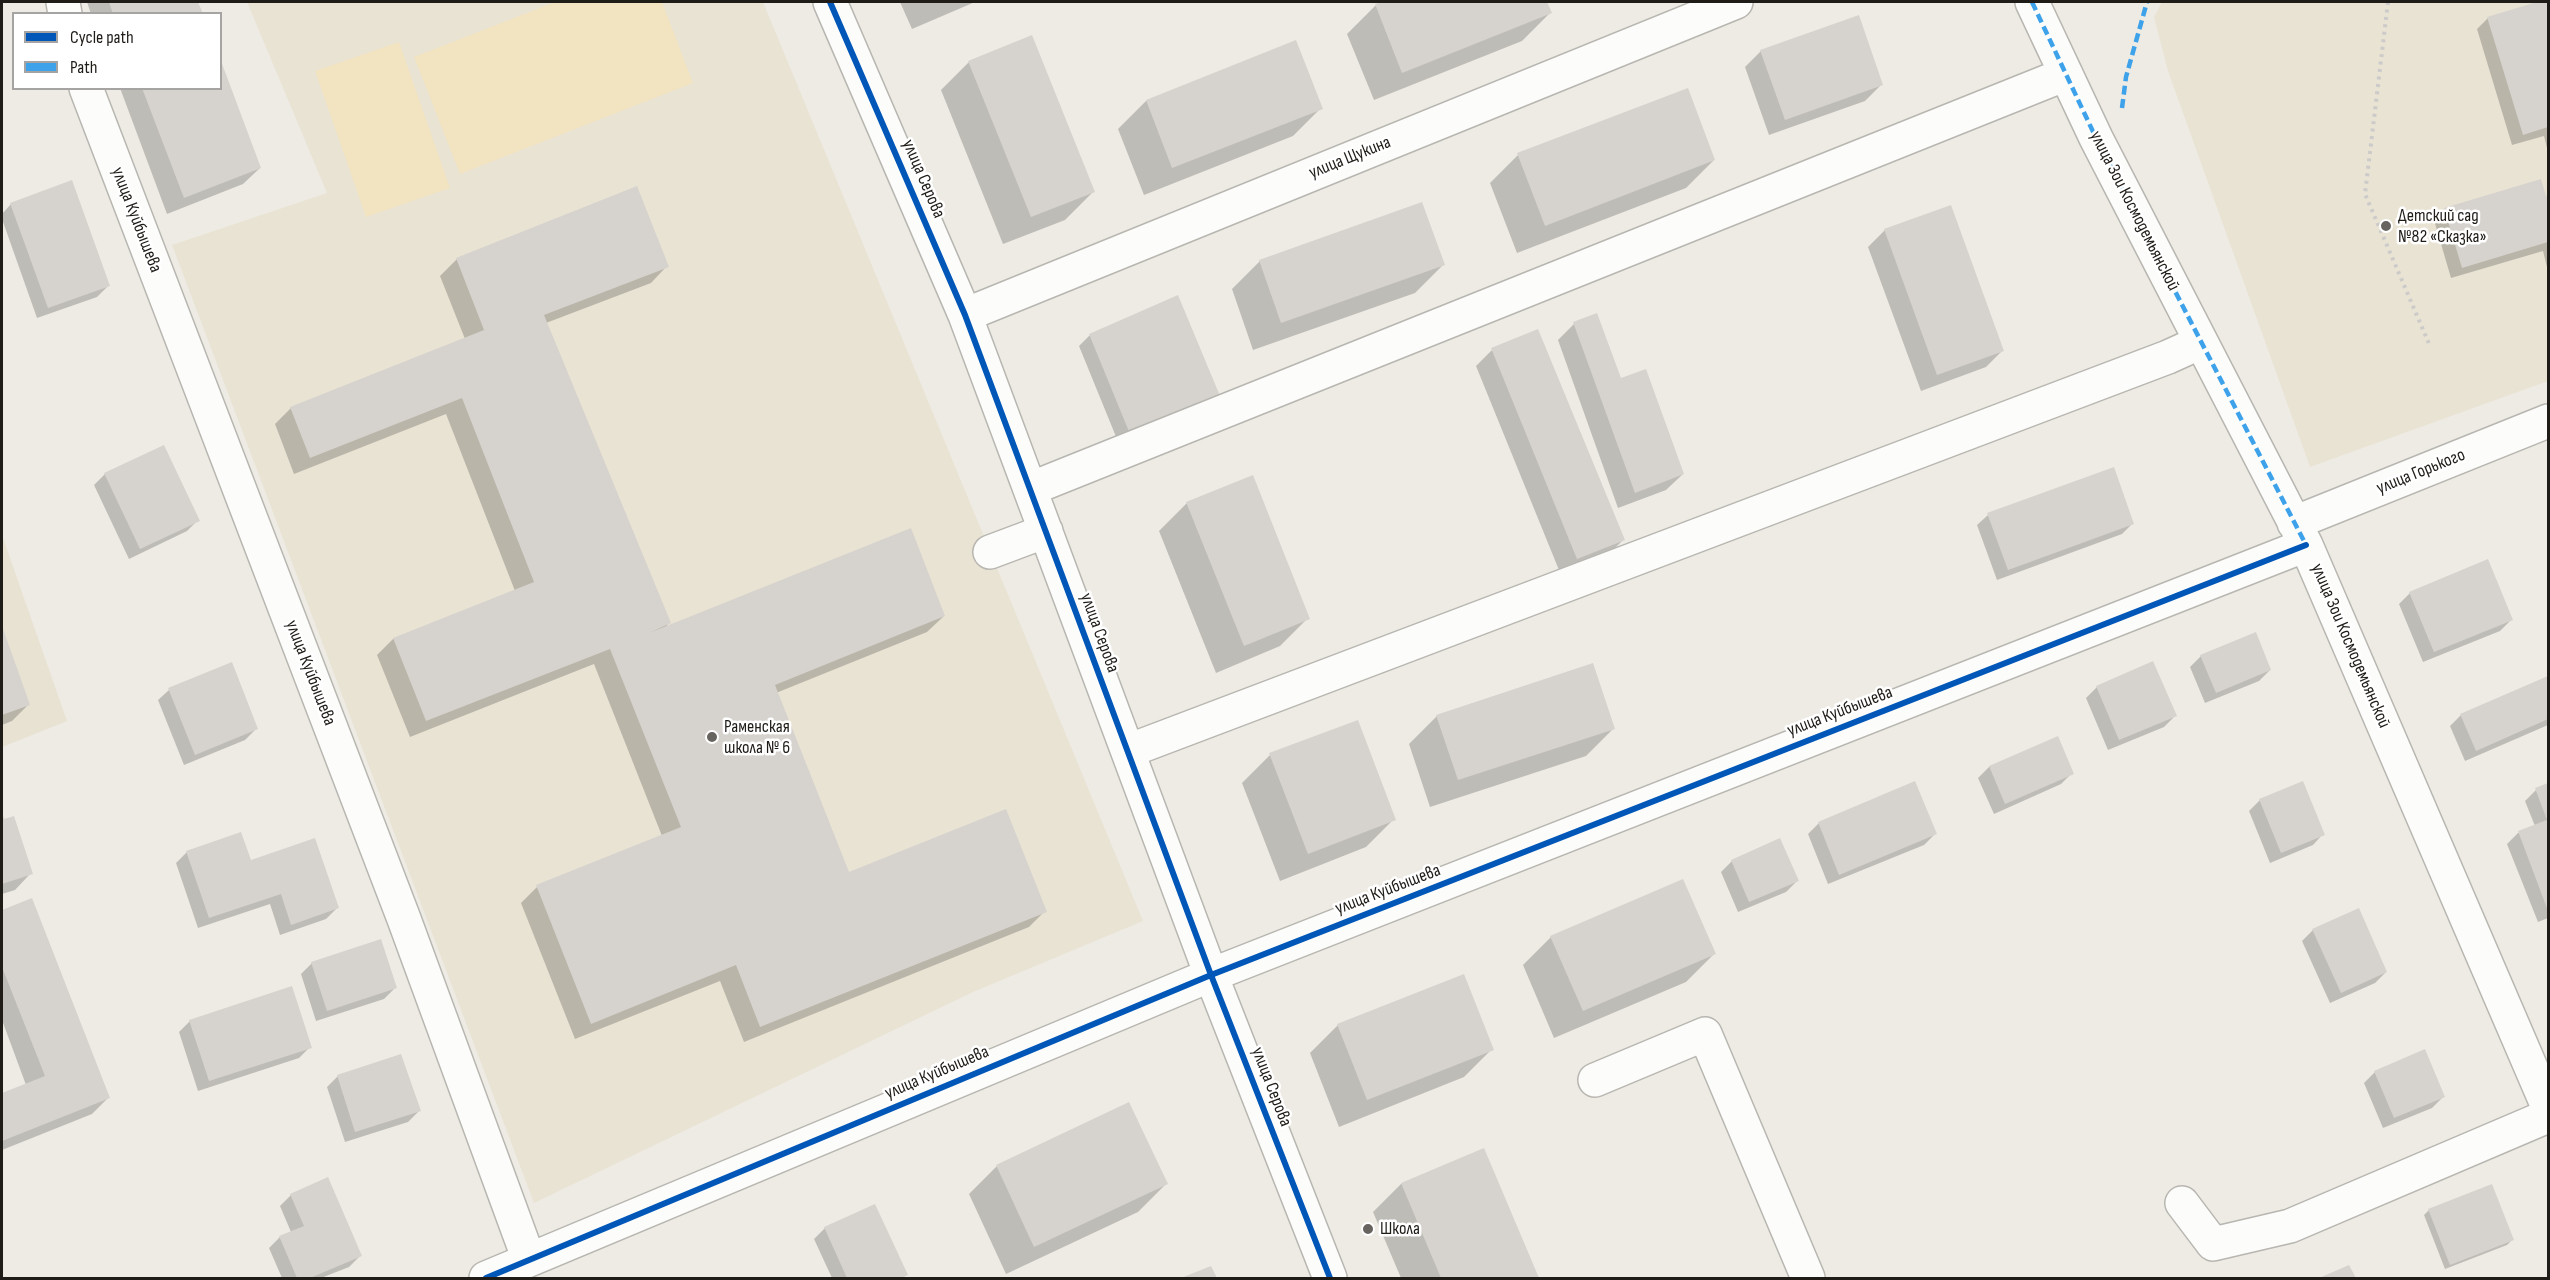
<!DOCTYPE html>
<meta charset="utf-8">
<style>
body{margin:0}
#map{position:relative;width:2550px;height:1280px;overflow:hidden;background:#eeebe4;font-family:"Sofia Sans Condensed",sans-serif}
canvas{display:block}
.frame{position:absolute;inset:0;border:3px solid #1f1c18;pointer-events:none}
.legend{position:absolute;left:12px;top:12px;width:210px;height:78px;box-sizing:border-box;background:#fff;border:2px solid #a5a4a3;margin:0;padding:8px 10px;list-style:none;font-size:18px;color:#1f1c18}
.legend li{display:flex;align-items:center;gap:12px;height:30px}
.legend b{width:30px;border:2px solid #a5a4a3}
</style>
<div id="map">
<canvas width="2550" height="1280"></canvas>
<div class="frame"></div>
<ul class="legend">
<li><b style="height:8px;background:#0057b8"></b>Cycle path</li>
<li><b style="height:8px;background:#3da2ea"></b>Path</li>
</ul>
</div>
<script>
const c = document.querySelector('canvas').getContext('2d');
c.lineJoin = 'round';
function paint(path, color) { c.fillStyle = color; c.fill(path, 'evenodd'); }
function strokePath(path, color, width, dash) { c.strokeStyle = color; c.lineWidth = width; c.lineCap = dash ? 'butt' : 'round'; c.setLineDash(dash || []); c.stroke(path); }
function label(font, color, halo, rows, align = 'center') {
  c.font = font + ' "Sofia Sans Condensed",sans-serif'; c.lineWidth = 5; c.setLineDash([]); c.textBaseline = 'middle'; c.strokeStyle = halo; c.fillStyle = color; for (const [text, x, y, turn = 0] of rows) {
    c.save(); c.translate(x, y); c.rotate((+turn || 0) * Math.PI / 180); c.textAlign = isNaN(turn) ? turn : align; if (halo) c.strokeText(text, 0, 0); c.fillText(text, 0, 0); c.restore();
  }
}
paint(new Path2D(`
 M2 535 67 721 2 747Z`), '#e8e2d3');
paint(new Path2D(`
 M247 2H763L1143 921 973 992 534 1203 172 245 327 193Z
 M2162 2H2548V381L2310 467 2168 71 2154 17Z`), '#e9e3d4');
paint(new Path2D(`
 M555 2H662L693 83 460 174 414 57Z
 M399 42 450 188 366 217 315 71Z`), '#f2e3c1');
paint(new Path2D(`
 M87 2H196L201 14H91Z
 M900 2H975L912 29Z
 M1386 2H1545L1550 13 1522 41 1374 100 1347 34 1375 6Z
 M2542 2H2548V152L2544 136 2512 145 2477 29 2488 18Z
 M1761 51 1881 85 1865 101 1769 135 1745 67Z
 M969 62 1093 192 1065 220 1003 244 941 90Z
 M220 65 260 168 243 184 167 214 120 88H220Z
 M1146 101 1321 108 1293 136 1144 195 1118 129Z
 M1518 155 1714 160 1686 188 1517 253 1490 183Z
 M2548 197V271L2543 251 2451 278 2434 220 2445 209Z
 M11 204 108 286 97 297 37 318 2 219V214Z
 M1885 230 2002 351 1986 367 1921 391 1868 247Z
 M457 259 667 266 651 283 546 323 669 623 663 630 944 616 927 632 776 693 848 874 1045 911 1029 927 744 1042 720 981 575 1039 521 903 537 887 662 836 594 664 410 737 377 655 393 639 515 591 446 414 294 474 275 424 291 408 465 339 440 276Z
 M1260 261 1443 265 1415 293 1253 350 1232 289Z
 M1574 324 1620 380 1683 474 1666 490 1618 508 1558 340Z
 M1090 335 1208 406 1119 444 1079 346Z
 M1492 350 1623 540 1607 556 1561 575 1476 366Z
 M105 474 198 520 187 531 129 559 94 485Z
 M1187 503 1308 618 1280 646 1216 673 1159 531Z
 M1988 515 2133 523 2122 534 1997 580 1977 525Z
 M2410 593 2511 620 2500 631 2423 662 2399 604Z
 M2 630 28 705 12 721 2 725Z
 M2201 656 2270 670 2259 681 2205 703 2190 667Z
 M2548 677V725L2465 761 2450 726 2461 715Z
 M2097 687 2175 716 2164 727 2108 750 2086 698Z
 M169 690 256 729 245 740 184 765 158 700Z
 M1437 716 1614 728 1586 756 1430 807 1409 744Z
 M2057 738 2072 773 2061 784 1994 814 1978 778 1989 767Z
 M1270 755 1394 819 1366 847 1280 881 1242 783Z
 M2548 785V918L2538 922 2507 844 2518 833 2535 826 2525 801 2536 790Z
 M2260 800 2323 834 2313 845 2270 863 2249 811Z
 M2 816 31 873 15 890 2 894Z
 M1819 823 1935 834 1924 845 1828 884 1808 834Z
 M187 852 250 862 337 908 326 919 280 935 270 904 198 928 176 863Z
 M1732 861 1797 881 1786 892 1738 912 1721 872Z
 M31 900 108 1098 92 1114 2 1150V1095L26 1085 2 1020V911Z
 M2313 930 2386 972 2375 983 2330 1003 2302 941Z
 M1551 937 1714 954 1686 982 1554 1038 1523 965Z
 M312 963 395 988 384 999 316 1021 301 974Z
 M190 1021 310 1047 299 1058 198 1091 179 1032Z
 M1338 1025 1492 1049 1464 1077 1339 1127 1310 1053Z
 M2375 1072 2443 1097 2432 1108 2383 1128 2364 1083Z
 M338 1076 419 1111 408 1122 345 1142 327 1087Z
 M1483 1150 1537 1278H1401L1373 1212 1401 1184Z
 M997 1166 1166 1184 1138 1212 1006 1274 969 1194Z
 M291 1195 360 1256 349 1267 321 1278H282L269 1248 280 1237 291 1232 280 1206Z
 M2429 1210 2512 1240 2507 1245 2445 1269 2424 1215Z
 M825 1228 906 1275 902 1278H832L814 1239Z`), '#0003');
paint(new Path2D(`
 M109 2H198L203 14H113Z
 M1382 2H1547L1552 13 1402 73 1375 4Z
 M2537 2H2548V127L2523 135 2487 17Z
 M1859 15 1883 85 1785 120 1760 50Z
 M1032 35 1095 192 1031 217 968 61Z
 M1296 40 1323 109 1172 168 1146 100Z
 M221 61 261 168 184 198 142 88H220Z
 M1688 88 1715 160 1545 226 1517 153Z
 M2541 179 2546 196 2548 195V242L2462 268 2444 208Z
 M72 180 110 286 48 308 10 203Z
 M637 186 669 267 544 315 671 623 649 633 911 528 945 616 775 685 849 872 1006 809 1047 912 760 1027 736 965 591 1024 536 885 681 827 610 649 426 721 393 638 534 582 462 398 310 458 290 407 484 330 456 258Z
 M1422 202 1445 265 1281 323 1259 260Z
 M1951 205 2004 351 1937 375 1884 229Z
 M1178 295 1220 396 1130 434 1089 334Z
 M1597 313 1621 378 1646 369 1684 474 1635 493 1573 322Z
 M1538 329 1625 540 1577 559 1491 348Z
 M164 445 200 521 140 549 104 473Z
 M2114 467 2134 524 2008 570 1987 513Z
 M1253 475 1310 619 1244 646 1186 502Z
 M2488 559 2513 620 2434 652 2409 592Z
 M2 626 30 705 2 715Z
 M2256 632 2271 670 2216 693 2200 655Z
 M2153 661 2177 716 2119 740 2096 686Z
 M232 662 258 729 195 755 168 688Z
 M1593 663 1615 729 1458 780 1436 715Z
 M2548 676V719L2476 751 2460 714Z
 M1358 720 1396 820 1308 854 1269 753Z
 M2058 736 2074 774 2005 804 1989 766Z
 M1915 781 1937 834 1839 875 1818 822Z
 M2303 781 2325 835 2281 853 2259 799Z
 M2548 783V911L2518 831 2547 820 2535 788Z
 M2 812 4 819 14 816 33 874 2 884Z
 M241 832 251 860 315 838 339 908 291 925 281 894 209 918 186 851Z
 M1780 838 1799 881 1749 902 1731 860Z
 M1683 879 1716 954 1583 1011 1550 936Z
 M32 898 110 1098 2 1141V1093L45 1076 2 967V910Z
 M2359 908 2387 972 2341 993 2312 929Z
 M381 939 397 988 327 1011 311 962Z
 M1464 974 1494 1050 1367 1100 1337 1024Z
 M292 986 312 1048 209 1081 189 1020Z
 M2425 1049 2445 1097 2394 1118 2374 1071Z
 M401 1054 421 1111 355 1132 337 1075Z
 M1129 1102 1168 1184 1034 1247 996 1165Z
 M1484 1148 1539 1278H1441L1401 1183Z
 M328 1177 362 1256 310 1278H297L279 1236 304 1226 290 1194Z
 M2492 1184 2514 1240 2450 1265 2428 1209Z
 M875 1204 908 1275 901 1278H847L824 1227Z
 M2349 1265 2356 1278H2319Z
 M1211 1266 1217 1278H1181Z`), '#d6d2cd');
const minor = new Path2D(`
 M63 2 65 14
 M830 2 965 315 1211 975 1330 1278
 M2032 2 2096 138 2306 545 2548 1107
 M86 88 404 919 529 1260
 M965 315 1736 2
 M1030 489 2066 74
 M2294 523 2548 421
 M990 552 1046 531
 M1128 751 2168 357 2201 342
 M1595 1080 1705 1034 1808 1278
 M2182 1203 2213 1244 2290 1226 2548 1116
 M486 1278 1211 975 2306 545`);
strokePath(minor, '#b8b6b0', 36);
strokePath(new Path2D(`
 M2388 2 2365 194 2430 346`), '#cdcbc9', 4, [3, 4.5]);
strokePath(minor, '#fcfcfb', 33);
strokePath(new Path2D(`
 M2032 2 2096 138 2306 545
 M2122 108 2126 77 2147 2`), '#3da2ea', 4.5, [9, 4.5]);
strokePath(new Path2D(`
 M830 2 965 315 1211 975 1330 1278
 M486 1278 1211 975 2306 545`), '#0057b8', 6);
for (const [x, y, r, color] of [
 [2386,226,6,"#67645f"],
 [712,737,6,"#67645f"],
 [1368,1229,6,"#67645f"]
]) { const dot = new Path2D(); dot.arc(x, y, r, 0, 2 * Math.PI); c.fillStyle = color; c.fill(dot); strokePath(dot, '#fff', 2); }
label('18px', '#1f1c18', '#fff', [
 ["улица Щукина",1350,158,-22],
 ["улица Серова",923,179,67],
 ["улица Зои Космодемьянской",2134,211,63],
 ["улица Куйбышева",136,220,69],
 ["улица Горького",2421,472,-22],
 ["улица Серова",1099,633,70],
 ["улица Зои Космодемьянской",2350,646,67],
 ["улица Куйбышева",310,673,69],
 ["улица Куйбышева",1840,712,-21],
 ["улица Куйбышева",1388,890,-21],
 ["улица Куйбышева",937,1073,-23],
 ["улица Серова",1271,1087,69]
]);
label('18px', '#1f1c18', '#fff', [
 ["Детский сад",2398,216],
 ["№82 «Сказка»",2398,237],
 ["Раменская",724,727],
 ["школа № 6",724,748],
 ["Школа",1380,1229]
], 'left');
</script>
